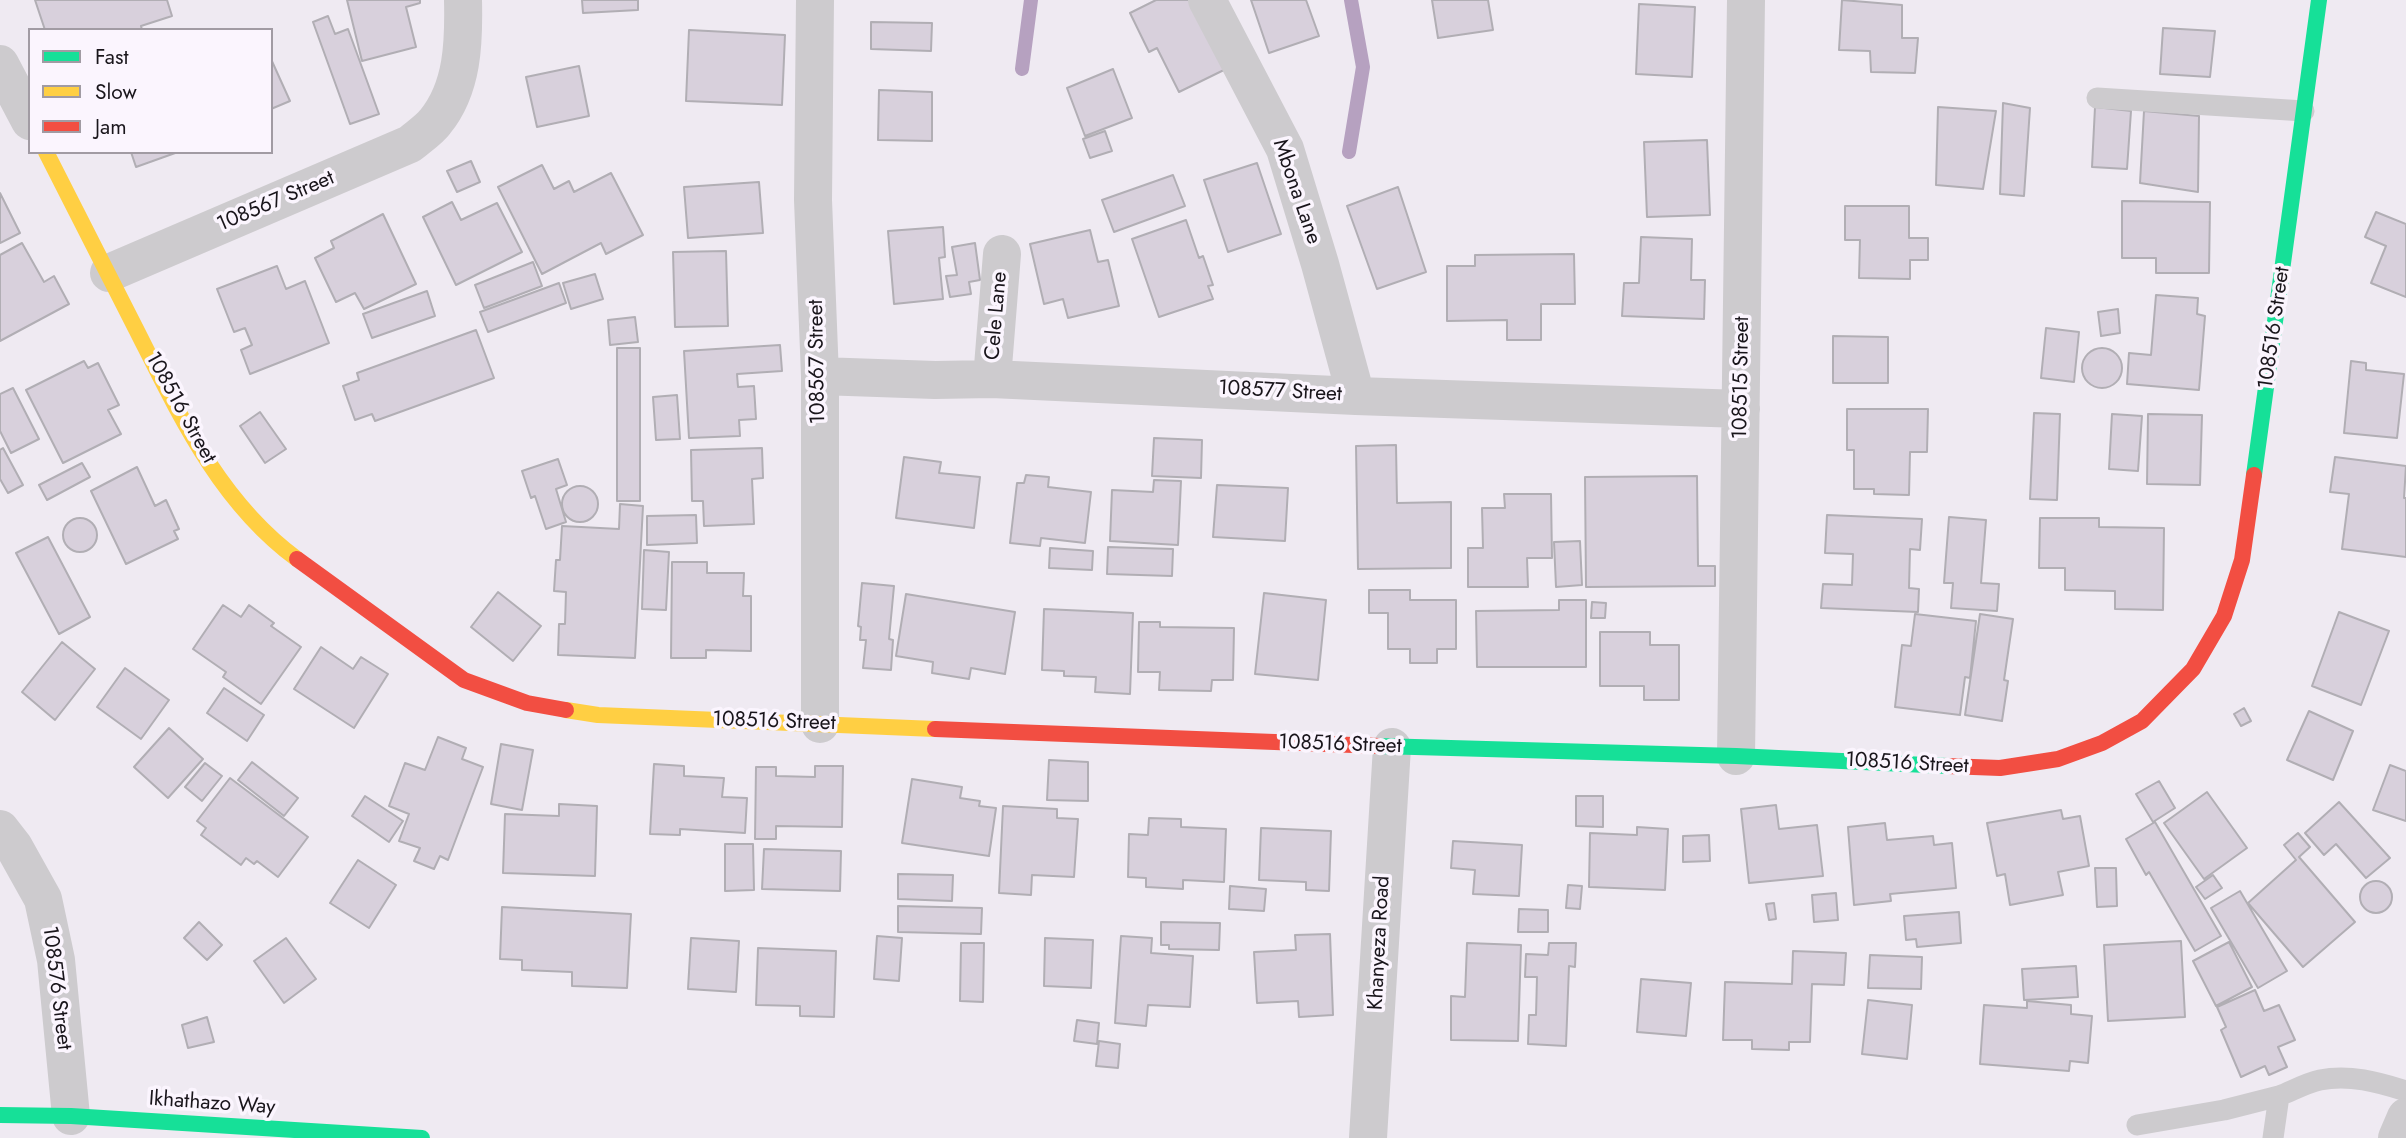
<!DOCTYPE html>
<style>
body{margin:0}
#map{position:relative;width:2406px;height:1138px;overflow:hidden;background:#efeaf2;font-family:Jost,sans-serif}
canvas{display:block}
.legend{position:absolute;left:28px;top:28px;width:245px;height:126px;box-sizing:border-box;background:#fbf5fe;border:2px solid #a19ba3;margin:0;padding:9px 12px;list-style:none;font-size:21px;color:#19151b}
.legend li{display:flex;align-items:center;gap:14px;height:35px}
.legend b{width:35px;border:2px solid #a19ba3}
</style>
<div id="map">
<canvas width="2406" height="1138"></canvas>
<ul class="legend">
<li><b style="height:9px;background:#16e098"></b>Fast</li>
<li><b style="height:9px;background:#ffcf43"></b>Slow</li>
<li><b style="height:9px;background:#f24e42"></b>Jam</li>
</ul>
</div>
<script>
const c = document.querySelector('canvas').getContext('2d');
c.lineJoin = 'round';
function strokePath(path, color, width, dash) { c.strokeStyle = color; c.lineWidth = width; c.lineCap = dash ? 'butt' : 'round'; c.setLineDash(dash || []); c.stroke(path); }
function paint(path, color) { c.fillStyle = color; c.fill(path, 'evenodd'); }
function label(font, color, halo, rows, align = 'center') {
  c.font = font + ' Jost,sans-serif'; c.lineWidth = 7; c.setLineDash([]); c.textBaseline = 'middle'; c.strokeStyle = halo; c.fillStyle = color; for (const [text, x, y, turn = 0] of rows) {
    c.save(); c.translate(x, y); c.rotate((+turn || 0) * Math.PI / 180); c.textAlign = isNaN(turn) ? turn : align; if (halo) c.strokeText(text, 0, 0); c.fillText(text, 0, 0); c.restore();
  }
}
strokePath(new Path2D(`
 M1022 69 1031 0
 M1349 152 1363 67 1351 0`), '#b6a1c0', 14);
const building = new Path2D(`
 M35 0H167L172 16 141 26 142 30H45Z
 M347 0H420V3L406 7 416 47 362 61Z
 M582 0H638V10L583 13Z
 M1156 0H1202L1230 67 1179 92 1157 48 1149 52 1130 13Z
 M1251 0H1306L1319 36 1269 53Z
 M1432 0H1488L1493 30 1438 38Z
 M1842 0 1902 5V38H1918L1915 73 1871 72 1870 51 1839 50Z
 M1639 4 1695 7 1692 77 1636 74Z
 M328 16 335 34 348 29 379 114 350 124 313 22Z
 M871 22 932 23 931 51 871 49Z
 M2163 28 2215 31 2210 77 2160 74Z
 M689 30 785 35 782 105 686 101Z
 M271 59 290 101 271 109Z
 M579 66 589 116 537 127 526 77Z
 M1113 69 1132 118 1085 136 1067 88Z
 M879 90 932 92V141L878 140Z
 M2003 103 2030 108 2024 196 2000 194Z
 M1938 107 1996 111 1983 189 1936 185Z
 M2095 107 2131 111 2127 169 2092 167Z
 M2144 111 2199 116 2198 192 2140 183Z
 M1105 131 1112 151 1090 158 1083 139Z
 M1707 140 1710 215 1647 217 1644 142Z
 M131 152H178L136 167Z
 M471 161 480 182 457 192 447 171Z
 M1257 163 1281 234 1228 252 1204 180Z
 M542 165 554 189 569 181 574 192 611 173 643 235 606 254 601 243 542 274 498 187Z
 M1173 175 1185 206 1114 232 1102 200Z
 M759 182 763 233 688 238 684 187Z
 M1398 187 1426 272 1377 289 1347 206Z
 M0 193 20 233 0 243Z
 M2122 201 2210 202 2209 273H2156V258H2122Z
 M452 202 461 220 497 203 522 252 456 285 423 217Z
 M1845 206H1909V238H1928V260H1910V279L1859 278 1860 240H1845Z
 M2376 212 2406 224V297L2371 283 2386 246 2365 237Z
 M383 214 416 284 364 309 355 293 336 302 315 258 334 248 331 241Z
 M1186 220 1199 258 1203 256 1213 285 1208 286 1213 299 1159 317 1132 239Z
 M943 227 945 257 939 258 943 299 894 304 888 231Z
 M1090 230 1098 262 1108 260 1119 306 1068 318 1063 299 1044 304 1030 244Z
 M1641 237 1692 239 1691 280H1705L1704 319 1622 316 1624 283H1639Z
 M22 243 44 282 54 276 69 304 0 341V255Z
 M975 243 980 280 969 282 971 294 950 297 946 276 957 275 952 247Z
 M726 251 728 326 675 327 673 252Z
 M1574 254 1575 304H1541V340H1507V320L1447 321V266H1475V255Z
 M533 262 542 286 484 308 475 285Z
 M277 266 286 289 305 281 329 343 250 374 241 350 252 345 245 328 234 332 217 289Z
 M595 274 603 299 571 309 563 283Z
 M559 283 566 303 488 332 480 312Z
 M427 291 435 316 372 338 363 314Z
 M2156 295 2198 298 2197 314 2205 316 2199 390 2127 384 2129 353 2151 355Z
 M2118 309 2120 333 2101 336 2098 312Z
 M635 317 638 342 610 345 608 320Z
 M2046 328 2079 332 2074 382 2041 378Z
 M476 330 494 378 375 421 372 414 355 420 343 386 359 380 357 373Z
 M1833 336 1888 337V383H1833Z
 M780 345 782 371 737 374 738 387 754 386 756 419 739 420 740 436 689 438 684 351Z
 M2082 368a20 20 0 1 1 40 0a20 20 0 1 1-40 0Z
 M617 348H640V501H617Z
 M84 361 88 368 98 363 119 405 108 410 121 434 63 463 26 390Z
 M2351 361 2366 363V370L2404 374 2397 438 2344 433Z
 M13 388 39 439 11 453 0 431V394Z
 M677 395 680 439 656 440 653 397Z
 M1847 409H1928L1927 452H1910L1909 495 1874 494V489H1854V450H1847Z
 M260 412 286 449 265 463 240 426Z
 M2034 413 2060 414 2057 500 2030 499Z
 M2112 414 2142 416 2138 471 2109 469Z
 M2148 414 2202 415 2200 485 2147 484Z
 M1154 438 1202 440 1201 478 1152 476Z
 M1396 445 1397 503 1451 502V568L1358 569 1356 446Z
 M3 448 23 485 8 493 0 479V450Z
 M762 448 763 478 752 479 754 524 704 526 703 501H692L691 450Z
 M904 457 941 462 939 473 980 477 974 528 896 518Z
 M2335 457 2406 466 2404 498H2406V557L2342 549 2349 494 2330 492Z
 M558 459 567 485 556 489 566 522 546 529 535 496 531 498 522 471Z
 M82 463 90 477 47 500 39 485Z
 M137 467 155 506 166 500 179 529 174 531 178 539 126 564 91 491Z
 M1026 475 1049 477 1048 487 1091 492 1085 543 1041 538 1040 546 1010 543 1017 483H1024Z
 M1697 476 1698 566H1715V586L1586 587 1585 477Z
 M1154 480 1181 481 1178 545 1110 541 1112 490 1153 492Z
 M1217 485 1288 488 1285 541 1213 537Z
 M562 504a18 18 0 1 1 36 0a18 18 0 1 1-36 0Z
 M1504 494H1551L1552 558H1527L1528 587H1468V548H1483L1482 508H1505Z
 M620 504 643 506 635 658 558 655 559 624H565L566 592 554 591 556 560H560L562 526 619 529Z
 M696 515 697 543 647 545V516Z
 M1827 515 1922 519 1920 550 1910 549 1909 588 1919 589 1918 612 1821 608 1823 584 1852 585 1853 554 1825 553Z
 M1949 517 1986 520 1981 583 1999 584 1997 611 1951 608 1953 583H1944Z
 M2040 518H2099V527L2164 528 2163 610 2115 609V591L2065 590V568H2039Z
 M63 535a17 17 0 1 1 34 0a17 17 0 1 1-34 0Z
 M48 537 90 617 59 634 16 553Z
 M1580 541 1582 585 1556 587 1554 542Z
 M1108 547 1173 549 1172 576 1107 574Z
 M1050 548 1093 551 1092 570 1049 568Z
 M644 550 669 552 666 610 642 609Z
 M672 562H707V573H744L743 596H751V651L706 650V658H671Z
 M862 583 894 586 889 639 893 640 891 670 863 668 866 640H860L861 627 858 626Z
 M1369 590H1410V600H1456V649H1437V663H1410V649H1388V613H1369Z
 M498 592 541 626 513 661 471 627Z
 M1264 593 1326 600 1318 680 1255 674Z
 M906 594 1015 612 1005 674 971 668 969 679 932 673 933 662 896 656Z
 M1559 600H1586V667H1477L1476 611 1559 610Z
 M1592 602 1606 603 1605 618H1591Z
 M223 605 241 617 249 605 274 623 271 626 301 647 261 704 223 677 226 672 193 649Z
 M1044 609 1133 613 1130 694 1095 692 1096 677 1064 676V671L1042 670Z
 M2339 612 2389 631 2361 705 2312 686Z
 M1915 614 1976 621 1970 678 1965 677 1960 715 1895 707 1902 645 1911 646Z
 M1980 614 2013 619 2004 680 2008 681 2002 721 1965 715Z
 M1139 622H1160V627L1234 628 1233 680H1212L1211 691 1159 690 1160 672H1138Z
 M1600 632H1650V645H1679V700H1644V686H1600Z
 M62 642 95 669 55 720 22 692Z
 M321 647 353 669 361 657 388 674 354 728 294 689Z
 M125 668 169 700 141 739 97 707Z
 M224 688 264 715 247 741 207 713Z
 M2244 708 2251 721 2241 726 2234 714Z
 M2309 711 2353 731 2333 780 2287 760Z
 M169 728 203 759 168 798 134 767Z
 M438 737 466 748 462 759 483 767 448 860 440 856 434 869 414 861 420 848 399 841 409 814 389 806 405 763 425 770Z
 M501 744 533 750 522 810 491 804Z
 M1049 760 1088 762V801L1047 800Z
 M252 762 298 798 284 816 238 780Z
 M205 763 222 776 202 801 185 787Z
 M654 764 684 766V776L724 778 722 797 747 798 745 833 680 829V835L650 834Z
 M2390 765 2406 771V821L2373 810Z
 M815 766H843L842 827 776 826V839H755L756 767H776V776L815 777Z
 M230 778 308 837 278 877 257 861 254 864 246 858 241 865 201 835 206 828 197 821Z
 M912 779 962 787 960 798 980 801 979 806 996 808 989 856 902 843Z
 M2159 781 2175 808 2153 822 2136 794Z
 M2207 792 2247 848 2204 879 2164 823Z
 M365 796 403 821 389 842 352 816Z
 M1576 796H1603V827L1576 826Z
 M2339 802 2390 858 2366 878 2336 844 2324 855 2305 833Z
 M559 804 597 806 595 876 503 873 505 814 559 816Z
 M1776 805 1779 829 1817 825 1823 876 1749 883 1741 809Z
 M1003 806 1057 809V818L1078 819 1074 877 1032 875 1031 895 999 893Z
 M2061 810 2063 819 2080 816 2089 866 2058 872 2063 895 2010 905 2005 874 1997 876 1987 823Z
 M1149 818 1181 819V827L1226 829 1224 882 1183 880V889L1146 887V878L1128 877 1129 834 1148 835Z
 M2155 822 2221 936 2195 951 2149 872 2146 875 2126 839Z
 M1885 823 1887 840 1933 836 1934 845 1952 843 1956 888 1890 894 1891 901 1854 905 1848 827Z
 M1637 827 1668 829 1665 890 1589 887 1590 833 1637 835Z
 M1261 828 1331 831 1329 891 1306 890V882L1259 880Z
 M2298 833 2310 847 2299 857 2355 922 2303 967 2248 903 2296 860 2284 845Z
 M1709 835 1710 861 1683 862V836Z
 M1453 841 1522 845 1519 896 1473 894 1475 870 1451 868Z
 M725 844H753L754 890 725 891Z
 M764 849 841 851 840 891 762 889Z
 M358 860 396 885 369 928 330 903Z
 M2095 868H2116L2117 906 2097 907Z
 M898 874 953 875 952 901 898 899Z
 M2213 875 2222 888 2205 899 2196 887Z
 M2360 897a16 16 0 1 1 32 0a16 16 0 1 1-32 0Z
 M1568 885 1582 886 1580 909 1566 908Z
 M1230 886 1266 889 1264 911 1229 909Z
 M2240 891 2287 971 2258 988 2211 908Z
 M1836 893 1838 920 1814 922 1812 895Z
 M1774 903 1776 919 1769 920 1766 904Z
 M898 906 982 908 981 934 898 932Z
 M502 907 631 914 627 988 572 986V972L522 970V960L500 959Z
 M1519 909 1548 910V932H1518Z
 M1959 912 1961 943 1917 947 1916 939 1906 940 1904 916Z
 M199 922 222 945 207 960 184 938Z
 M1161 922 1220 923 1219 950 1169 949V945H1161Z
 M1330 934 1333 1015 1299 1017 1298 1001 1257 1003 1254 952 1296 950 1295 935Z
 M877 936 902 938 899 981 874 979Z
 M1121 936 1152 938 1151 953 1193 956 1190 1007 1148 1005 1146 1026 1115 1023Z
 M286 938 316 979 284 1003 254 961Z
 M691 938 739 941 736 992 688 989Z
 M1045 938 1093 940 1091 988 1044 986Z
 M2181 941 2185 1017 2108 1021 2104 945Z
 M2229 942 2252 987 2216 1006 2193 961Z
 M961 943H984L983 1002 960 1001Z
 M1467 943 1521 945 1518 1041 1451 1040V996L1465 997Z
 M1549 943H1576L1575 967 1569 966 1566 1046 1528 1044 1529 1015H1536L1537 977H1525L1526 954 1548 955Z
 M758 948 836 951 834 1017 800 1016V1006L756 1005Z
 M1793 951 1846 953 1844 985 1812 984 1810 1042H1789V1050L1752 1049V1040H1723L1725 982 1792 984Z
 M1870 955 1922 957 1921 989 1868 988Z
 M2076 966 2078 997 2024 1000 2022 969Z
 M1641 979 1691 983 1686 1036 1637 1032Z
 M2255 990 2264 1011 2279 1005 2295 1040 2278 1047 2287 1067 2269 1075 2265 1066 2241 1077 2221 1030 2226 1027 2217 1007Z
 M1868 1000 1912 1005 1907 1059 1862 1054Z
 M2027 1001 2071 1005V1014L2092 1016 2088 1063 2070 1061 2069 1071 1980 1064 1984 1005 2027 1008Z
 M207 1017 214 1042 188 1048 182 1025Z
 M1077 1020 1099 1023 1097 1044 1074 1041Z
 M1099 1041 1120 1044 1118 1068 1096 1066Z`);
paint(building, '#d8d0dc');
strokePath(building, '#b1aeb4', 2);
strokePath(new Path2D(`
 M2097 98 2304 111
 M2137 1125 2224 1110 2279 1096
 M2273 1138 2279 1096C2292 1091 2306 1083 2320 1080 2349 1074 2378 1082 2406 1091`), '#cdcbce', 21);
strokePath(new Path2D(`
 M815 0 813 200 820 376V724
 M1207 0 1285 149 1320 264 1356 396
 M0 64 30 121
 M109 273 410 144C418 137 429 130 435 122 463 88 464 42 463 0
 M820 376 935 380 992 379 1356 396 1741 409
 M992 379 1002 254
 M1736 756 1746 0
 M0 829 14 847 43 899 56 960 71 1116
 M1368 1138 1392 747
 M2397 1138 2406 1117`), '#cdcbce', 38);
strokePath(new Path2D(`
 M2254 475 2319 0
 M1379 746 1736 756 1947 766
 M0 1115 71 1116 422 1138`), '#16e098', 16);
strokePath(new Path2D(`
 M46 152C76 211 106 270 136 329 178 412 219 502 297 559
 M566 710 598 715 935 729`), '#ffcf43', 16);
strokePath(new Path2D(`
 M297 559 464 680 527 703 566 710
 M935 729 1379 746
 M1947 766 2000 768 2058 759 2102 743 2142 721 2193 669 2224 616 2242 560 2254 475`), '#f24e42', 16);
label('21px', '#19151b', '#fbf5fe', [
 ["Mbona Lane",1296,192,71],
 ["108567 Street",276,202,-23],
 ["Cele Lane",997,316,-85],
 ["108516 Street",2275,328,-82],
 ["108567 Street",818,362,-91],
 ["108515 Street",1742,378,-89],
 ["108577 Street",1280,392,3],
 ["108516 Street",180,408,61],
 ["108516 Street",774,722,2],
 ["108516 Street",1340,745,2],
 ["108516 Street",1907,764,3],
 ["Khanyeza Road",1380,943,-87],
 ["108576 Street",56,988,83],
 ["Ikhathazo Way",212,1104,4]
]);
</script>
